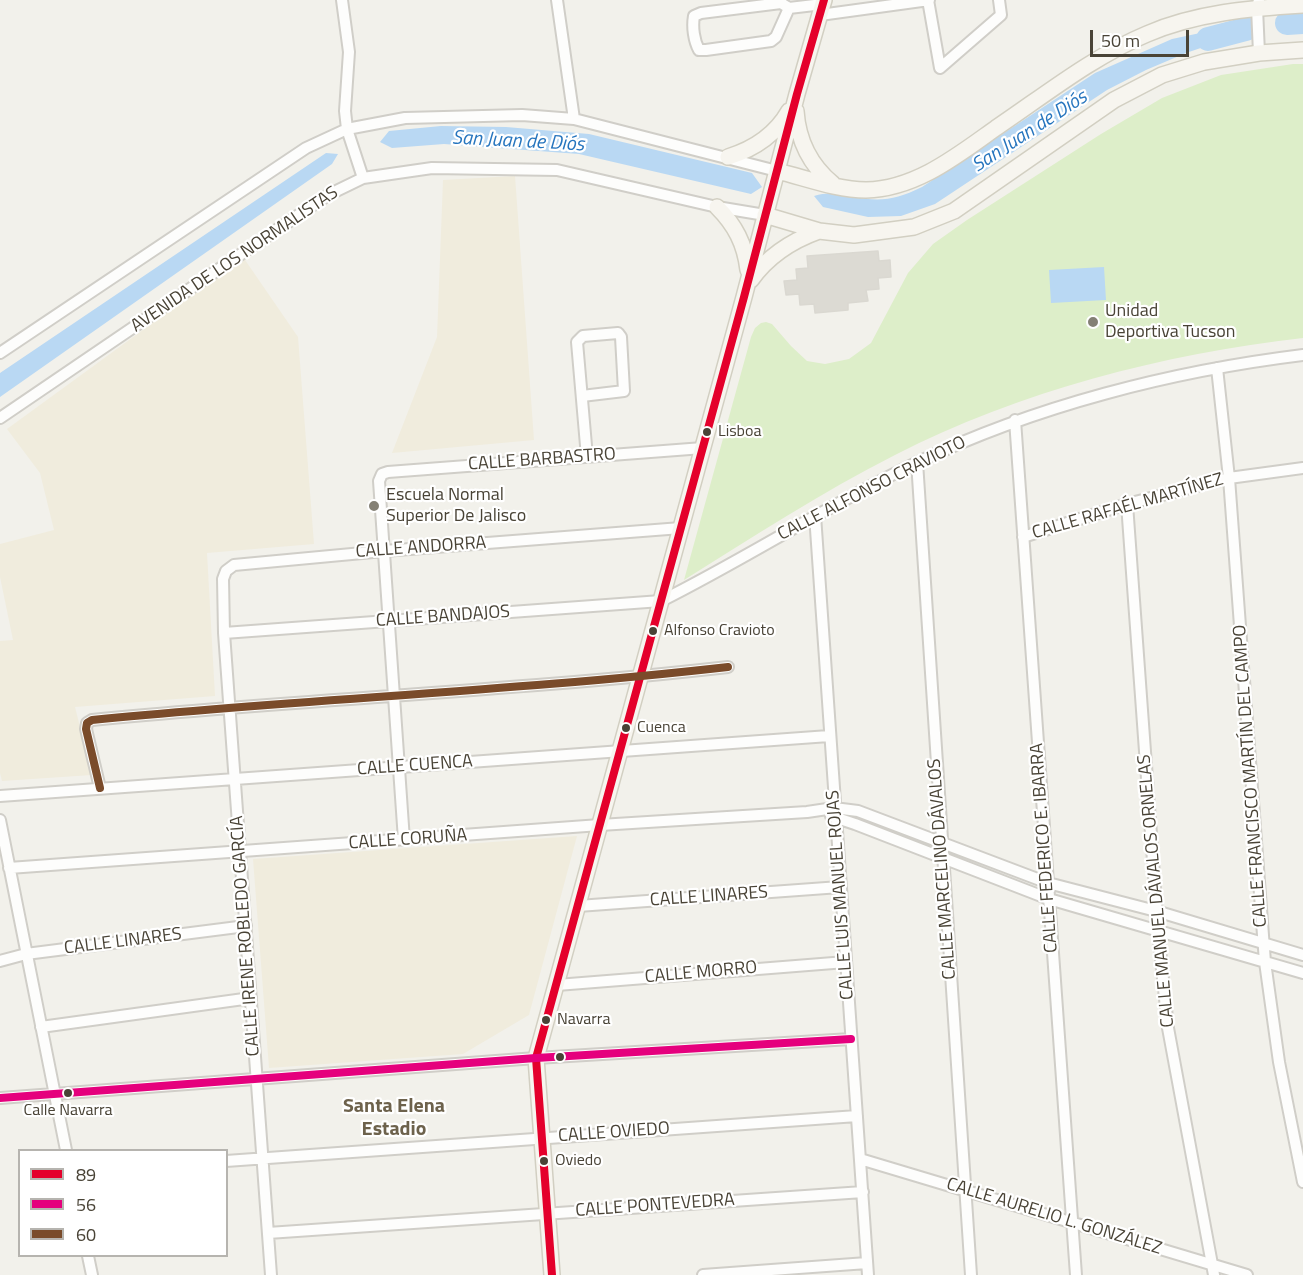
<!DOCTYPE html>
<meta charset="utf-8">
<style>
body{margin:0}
#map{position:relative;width:1303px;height:1275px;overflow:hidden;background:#f2f1eb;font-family:"Titillium Web",sans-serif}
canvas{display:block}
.legend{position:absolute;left:18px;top:1149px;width:210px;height:108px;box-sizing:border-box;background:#fff;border:2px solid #b6b4af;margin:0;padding:8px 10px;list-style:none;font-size:18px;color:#494336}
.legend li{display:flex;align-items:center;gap:12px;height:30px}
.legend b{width:30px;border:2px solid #b6b4af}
.scale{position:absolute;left:1090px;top:30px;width:99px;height:27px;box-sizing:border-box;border:3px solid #494336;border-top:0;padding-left:8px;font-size:18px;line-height:21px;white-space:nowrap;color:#494336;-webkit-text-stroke:4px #fff;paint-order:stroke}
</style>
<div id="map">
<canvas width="1303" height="1275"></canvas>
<ul class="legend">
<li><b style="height:8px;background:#e4002b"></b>89</li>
<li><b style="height:8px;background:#e5007d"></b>56</li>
<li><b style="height:8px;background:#7a4b2a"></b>60</li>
</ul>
<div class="scale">50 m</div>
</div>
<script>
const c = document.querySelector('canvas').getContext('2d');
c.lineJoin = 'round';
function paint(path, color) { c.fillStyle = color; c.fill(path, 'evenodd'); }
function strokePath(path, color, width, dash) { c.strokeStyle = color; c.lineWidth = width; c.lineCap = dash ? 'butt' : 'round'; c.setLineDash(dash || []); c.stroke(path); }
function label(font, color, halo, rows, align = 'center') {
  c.font = font + ' "Titillium Web",sans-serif'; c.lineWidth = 4.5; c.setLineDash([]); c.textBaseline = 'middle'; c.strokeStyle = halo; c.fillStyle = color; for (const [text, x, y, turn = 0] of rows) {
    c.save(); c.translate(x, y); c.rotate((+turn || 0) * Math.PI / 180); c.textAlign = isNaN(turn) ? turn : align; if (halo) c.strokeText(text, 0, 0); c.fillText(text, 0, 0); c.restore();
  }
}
paint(new Path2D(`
 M515 176 534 440 392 453 437 337 443 180Z
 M243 257 298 337 314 544 207 553 215 696 75 707 92 775 2 781 0 773V641L13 640 0 577V544L54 530 40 473 7 429Z
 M577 836 529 1015 463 1054 269 1068 253 859Z`), '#f0ecdd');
paint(new Path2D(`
 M1293 64H1303V338C1163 354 1020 391 895 455 822 492 753 537 684 580L751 337 755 328 761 323 766 322 772 324 791 346 807 361 825 364 849 359 871 343 908 273 933 244 967 220 1101 134 1162 98 1221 75Z`), '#ddeec9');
paint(new Path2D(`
 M1233 26 1240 30 1236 36 1186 53 1146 70 1107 90 935 204 901 216 868 217 823 207 814 196C832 191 835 195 852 197 882 202 895 200 922 187L1095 73 1172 39Z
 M441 126 506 127 589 134 752 173 762 187 751 194 579 154 444 144 392 148 380 142 389 131Z
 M326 153 338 154 332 164 0 397V373Z
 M1104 267 1106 300 1051 303 1049 270Z`), '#b9d8f3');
strokePath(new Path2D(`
 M1287 23 1303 22
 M1208 39 1246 29`), '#b9d8f3', 24);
const building = new Path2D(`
 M878 251 879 261 890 260 891 277 878 278 879 289 866 290 868 301 848 303V310L815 313 814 304 800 305 799 294 786 295 784 281 797 280 796 269 808 268 807 256Z`);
paint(building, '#dcdad3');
strokePath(building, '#dad8d1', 1.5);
const street = new Path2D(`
 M342 0 349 52 345 111 347 129 363 178
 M557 0 574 119
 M928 0 940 68 1001 15 999 0
 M789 8 776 37 771 41 706 50H699C694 41 692 27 694 16L701 13 781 3 789 8 823 4
 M820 15 929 0
 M1259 53 1257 8 1259 0
 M0 353 306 148 347 129 405 118 522 115 574 119 777 171
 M1217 368 1229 478 1265 962 1279 1062 1303 1182
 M582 396 624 391 621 337 618 333 583 336 577 342 587 457
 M0 418 328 195 363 178 432 168 557 170 717 207 765 215
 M1015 420 1076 1275
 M917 462 971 1275
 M1127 504 1158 930 1168 1028 1214 1275
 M815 515 868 1275
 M1023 537 1127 504 1229 478 1303 468
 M224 633 661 601C747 558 828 505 916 463 1035 406 1172 371 1303 355
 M100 788 86 729 87 723 92 720C304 699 517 691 728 667
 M0 796 829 736
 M831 816 855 824 1049 899 1303 973
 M0 820 66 1150
 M404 840 379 481 382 474 388 472 703 448
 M9 868 600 825 807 812 834 808 858 811 1048 883 1156 911 1303 955
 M578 906 840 887
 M0 961 26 954 246 926
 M557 985 846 962
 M41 1027 251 998
 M0 1098 536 1058 851 1039
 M860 1159 1247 1275
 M226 1161 857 1116
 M268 1233 863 1192
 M88 1256 92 1275
 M271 1275 224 633 223 579 226 571 234 565 384 551 681 528
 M703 1275 867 1263`);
const secondary = new Path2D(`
 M796 111C798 140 810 165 833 184
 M728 157C754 149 776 134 789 111
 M777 171C806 178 837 190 866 190 916 189 958 155 996 128 1045 95 1092 57 1147 34 1195 13 1251 8 1303 5
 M717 207C735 225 745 244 748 270
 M765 215 819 231 854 235 914 227 954 211 1114 100 1162 75 1204 62 1259 53 1303 50
 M751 280C768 256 791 241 819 231
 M552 1275 536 1058 744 297 797 94 824 0`);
strokePath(street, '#d0cec8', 14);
strokePath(secondary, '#d2cfc2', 18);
strokePath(street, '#fdfdfc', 10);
strokePath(secondary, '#f7f5ef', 15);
strokePath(new Path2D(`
 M552 1275 536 1058 744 297 797 94 824 0`), '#e4002b', 8);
strokePath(new Path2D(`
 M0 1098 536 1058 851 1039`), '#e5007d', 8);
strokePath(new Path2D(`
 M100 788 86 729 87 723 92 720C304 699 517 691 728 667`), '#7a4b2a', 8);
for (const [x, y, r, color] of [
 [1093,322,6,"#848075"],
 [707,432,5,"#494336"],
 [374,506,6,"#848075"],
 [653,631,5,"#494336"],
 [626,728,5,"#494336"],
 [546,1020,5,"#494336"],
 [560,1057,5,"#494336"],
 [68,1093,5,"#494336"],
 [544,1161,5,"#494336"]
]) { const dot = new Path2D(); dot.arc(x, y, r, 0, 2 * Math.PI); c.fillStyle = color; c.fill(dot); strokePath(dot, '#fff', 2); }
label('16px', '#494336', '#fff', [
 ["Lisboa",718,432],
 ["Alfonso Cravioto",664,631],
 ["Cuenca",637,728],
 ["Navarra",557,1020],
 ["Calle Navarra",68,1111,"center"],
 ["Oviedo",555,1161]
], 'left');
label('18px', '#494336', '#fff', [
 ["AVENIDA DE LOS NORMALISTAS",235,260,-34],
 ["CALLE BARBASTRO",542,460,-4],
 ["CALLE ALFONSO CRAVIOTO",872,489,-27],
 ["CALLE RAFAÉL MARTÍNEZ",1128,507,-16],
 ["CALLE ANDORRA",421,548,-4],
 ["CALLE BANDAJOS",443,617,-4],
 ["CALLE CUENCA",415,766,-4],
 ["CALLE FRANCISCO MARTÍN DEL CAMPO",1251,776,-94],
 ["CALLE CORUÑA",408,840,-4],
 ["CALLE FEDERICO E. IBARRA",1045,848,-94],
 ["CALLE MARCELINO DÁVALOS",943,869,-94],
 ["CALLE MANUEL DÁVALOS ORNELAS",1157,891,-95],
 ["CALLE LUIS MANUEL ROJAS",841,895,-94],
 ["CALLE LINARES",709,897,-4],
 ["CALLE IRENE ROBLEDO GARCÍA",246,936,-94],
 ["CALLE LINARES",123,942,-7],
 ["CALLE MORRO",701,973,-5],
 ["CALLE OVIEDO",614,1133,-4],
 ["CALLE PONTEVEDRA",655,1206,-4],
 ["CALLE AURELIO L. GONZÁLEZ",1054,1217,17]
]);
label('18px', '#494336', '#fff', [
 ["Unidad",1105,312],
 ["Deportiva Tucson",1105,333],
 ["Escuela Normal",386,496],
 ["Superior De Jalisco",386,517]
], 'left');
label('italic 20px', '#2675be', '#fff', [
 ["San Juan de Diós",1030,132,-33],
 ["San Juan de Diós",518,142,3]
]);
label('bold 20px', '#6d624c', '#fff', [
 ["Santa Elena",394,1107],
 ["Estadio",394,1130]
]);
</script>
